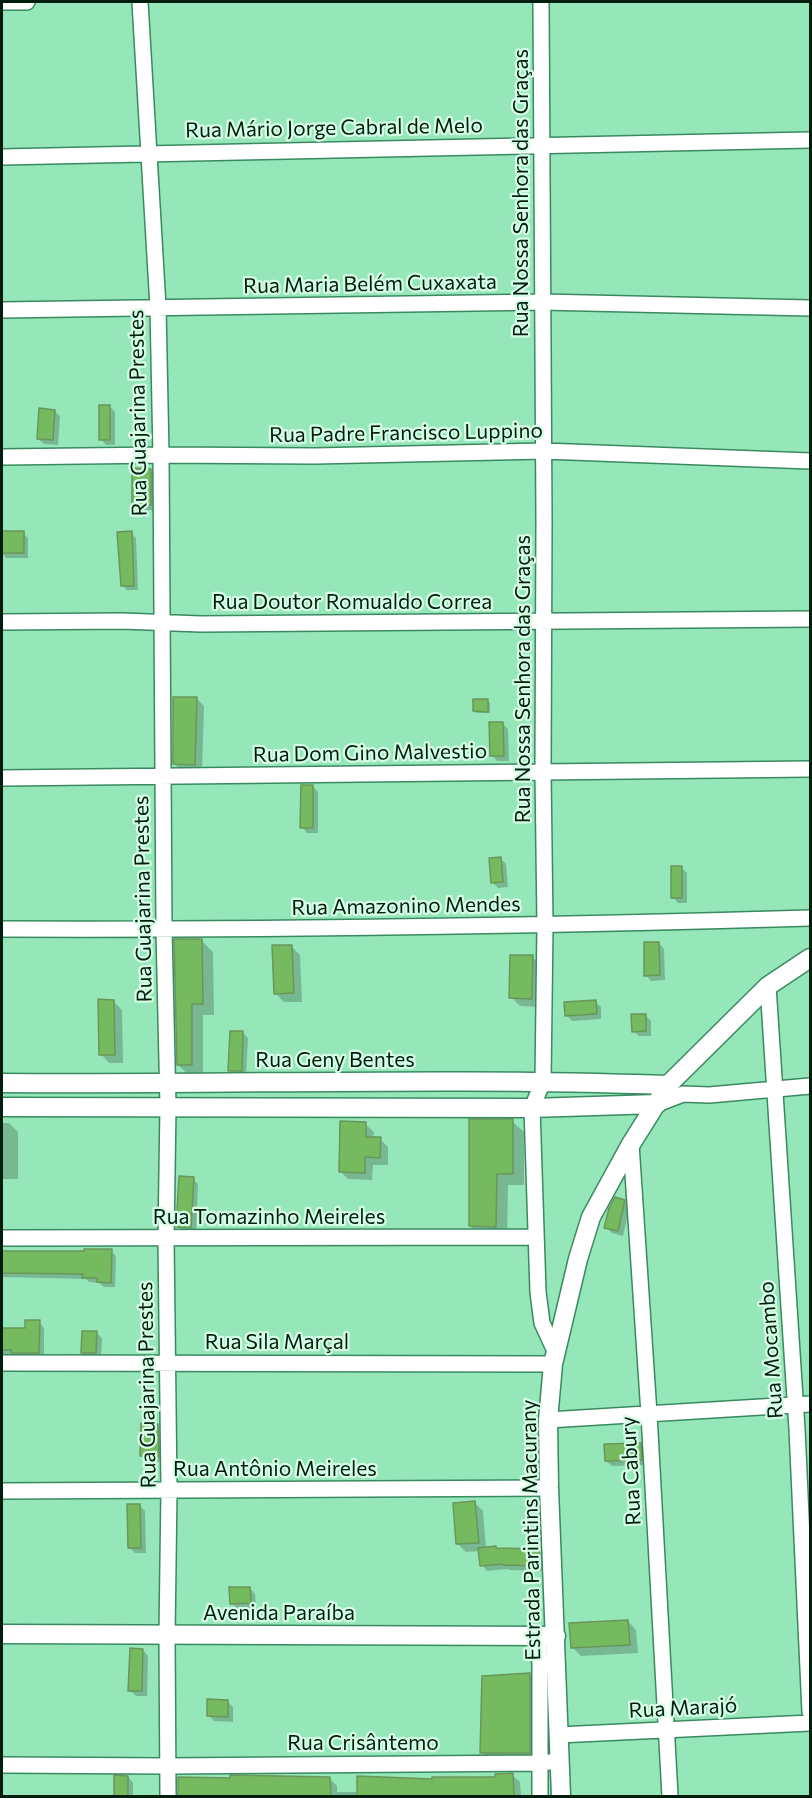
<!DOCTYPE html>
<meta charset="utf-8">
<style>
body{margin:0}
#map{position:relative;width:812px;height:1798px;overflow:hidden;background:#95e6b8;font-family:Commissioner,sans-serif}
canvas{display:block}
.frame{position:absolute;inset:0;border:3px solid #001e0e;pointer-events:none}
</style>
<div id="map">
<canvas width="812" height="1798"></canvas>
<div class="frame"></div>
</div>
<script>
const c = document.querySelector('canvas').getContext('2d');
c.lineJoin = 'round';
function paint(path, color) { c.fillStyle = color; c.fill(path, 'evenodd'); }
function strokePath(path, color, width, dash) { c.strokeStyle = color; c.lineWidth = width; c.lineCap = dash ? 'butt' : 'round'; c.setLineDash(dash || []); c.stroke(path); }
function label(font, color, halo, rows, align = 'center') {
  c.font = font + ' Commissioner,sans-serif'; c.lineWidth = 4.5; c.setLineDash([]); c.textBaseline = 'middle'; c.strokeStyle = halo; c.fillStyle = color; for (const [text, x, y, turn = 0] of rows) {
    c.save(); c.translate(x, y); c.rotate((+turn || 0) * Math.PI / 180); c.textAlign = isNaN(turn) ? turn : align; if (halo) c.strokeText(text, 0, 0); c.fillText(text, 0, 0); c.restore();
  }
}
paint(new Path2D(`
 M110 407 115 412V445H106L101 439Z
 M54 411 60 416 58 445 44 444 38 439Z
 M150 470 156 476V510H139L134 504Z
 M2 533H23L28 538V558H6L2 553Z
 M131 533 136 538 138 590H127L122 585Z
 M197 699 204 706 202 772 182 771 174 764Z
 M488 701 490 703V713H477L474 711Z
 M503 724 508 729 509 761H497L492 755Z
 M313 786 318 792V833H307L302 827Z
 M501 859 506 864 508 887 498 888 492 882Z
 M681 867 687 873V903H678L673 897Z
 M202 941 213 952 214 1015H203V1076H190L178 1065Z
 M659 943 664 949 665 980 651 981 646 975Z
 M291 946 300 955 302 1002H284L275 993Z
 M532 957 541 966 540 1007 520 1006 511 997Z
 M113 1001 122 1010 123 1063H109L101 1054Z
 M595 1002 601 1007V1019L572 1021 566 1015Z
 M645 1015 651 1021V1036H639L633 1031Z
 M242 1032 248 1038 246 1076H235L230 1070Z
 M512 1121 524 1132V1185H508L507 1238 482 1237 470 1226Z
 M2 1123H9L18 1132V1179H2Z
 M365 1124 374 1132 373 1139H380L388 1147V1165H373L372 1180 348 1179 340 1171Z
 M193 1179 198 1184 196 1233 183 1232 177 1226Z
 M624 1201 630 1206 623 1236 612 1233 606 1227Z
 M111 1251 116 1256 115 1287H104L99 1283 89 1282 86 1279 2 1277V1252Z
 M39 1322 44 1328V1358H2V1330H27Z
 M96 1332 102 1338 101 1358H88L83 1353Z
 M158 1425 163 1431 164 1462 147 1461 142 1456Z
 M640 1444 646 1450 647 1465 612 1466 606 1461Z
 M474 1502 483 1511 486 1549 538 1550 544 1556V1571L509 1570 508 1569 487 1571 482 1565 480 1551 466 1552 458 1544Z
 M140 1506 145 1511 146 1553H135L129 1547Z
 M250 1588 255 1594 256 1608H237L231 1603Z
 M628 1621 636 1630 638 1653 581 1656 572 1647Z
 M143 1650 148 1656 147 1696H136L130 1690Z
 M530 1675 538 1683V1761H490L481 1753Z
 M227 1701 233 1707V1722L214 1721 209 1716Z
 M512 1775 520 1782 521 1796H180L329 1778 337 1786V1792H358L433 1781 496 1778Z
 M128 1777 133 1783V1796H116Z`), '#0003');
const building = new Path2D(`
 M99 405H110V440H99Z
 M39 408 55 410 53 440 37 439Z
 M132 468 151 469V505H132Z
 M2 531H24V553H2Z
 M132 531 134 586H121L117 532Z
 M173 697H197L195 765 173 764Z
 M473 699H488V712L473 711Z
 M489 722H503L504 756H490Z
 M301 785H313V828H300Z
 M501 857 503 882 491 883 489 858Z
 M671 866H682V898H671Z
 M174 939H202L203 1004H192V1065H177Z
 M644 942H659L660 975 644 976Z
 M272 945H292L294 993 274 994Z
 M510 955H533L532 999 509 998Z
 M98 999 114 1000 115 1055H99Z
 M596 1000 597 1014 565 1016 564 1002Z
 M631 1014H646V1031L632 1032Z
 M230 1031H243L242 1071H228Z
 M469 1119H513V1174H497L496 1227 469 1226Z
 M340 1121 366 1122V1137H381L380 1158 365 1157V1173L339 1172Z
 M179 1176 194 1177 191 1228 176 1227Z
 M615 1197 625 1200 618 1231 604 1228 609 1208Z
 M84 1249H112L111 1283 97 1282V1278H82L83 1274 2 1273V1251H84Z
 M25 1320H40L39 1353H11V1350H2V1328H25Z
 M82 1331H97L96 1353H81Z
 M141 1423 158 1424 159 1457 140 1456Z
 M641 1443 642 1460 605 1461 604 1444Z
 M475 1501 479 1543 456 1544 453 1503Z
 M127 1504H140L141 1548H128Z
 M496 1546V1548L539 1549V1566L502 1565V1564L480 1566 478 1548Z
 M229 1587H250L251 1603 230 1604Z
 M628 1620 630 1645 571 1648 569 1623Z
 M130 1648 143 1649 142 1691H128Z
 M530 1673V1753H480L482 1676Z
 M207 1699 228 1700V1717L207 1716Z
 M513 1773 514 1797H357V1776L432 1779V1777H495V1774Z
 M114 1775 128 1776V1797H114Z
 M230 1775 330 1777 331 1797H178V1777L230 1778Z`);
paint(building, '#76ba60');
strokePath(building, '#699759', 1.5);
const minor = new Path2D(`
 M2 2H27
 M140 2 158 307 161 455 164 930 168 1106 166 1238 169 1490 167 1635 168 1796
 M541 2 544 521 543 772 545 925 543 1081 532 1108 538 1292 542 1323 555 1351
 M2 157 810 140
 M2 310 542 302 810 308
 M2 457 161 455 315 456 544 451 810 461
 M2 622 122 621 201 624 810 619
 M2 778 810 769
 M2 929C271 930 541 926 810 918
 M768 986 797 1429 810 1712
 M657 1104 683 1094 709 1095 810 1086
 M631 1144 649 1414 670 1796
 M2 1238 536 1237
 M2 1363 553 1364
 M548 1420 810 1404
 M2 1491 549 1488
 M538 1635 540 1665V1796
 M558 1735 810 1723
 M2 1765 168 1766 540 1763 559 1761`);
const tertiary = new Path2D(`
 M2 1083C224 1085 446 1077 668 1085
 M2 1107 532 1108 657 1104
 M2 1634 556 1636
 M561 1796 549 1488 548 1420 553 1364 578 1259 591 1217 631 1144 668 1085 768 986 810 958`);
strokePath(minor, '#398a61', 18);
strokePath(tertiary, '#398a61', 21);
strokePath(minor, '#fff', 15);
strokePath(tertiary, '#fff', 18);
label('21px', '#001e0e', '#d6fde5', [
 ["Rua Mário Jorge Cabral de Melo",334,128,-1],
 ["Rua Nossa Senhora das Graças",521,193,-90],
 ["Rua Maria Belém Cuxaxata",370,284,-1],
 ["Rua Guajarina Prestes",138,413,-91],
 ["Rua Padre Francisco Luppino",406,433,-1],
 ["Rua Doutor Romualdo Correa",352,602],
 ["Rua Nossa Senhora das Graças",523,679,-90],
 ["Rua Dom Gino Malvestio",370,753,-1],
 ["Rua Guajarina Prestes",143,899,-91],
 ["Rua Amazonino Mendes",406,906,-1],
 ["Rua Geny Bentes",335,1060],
 ["Rua Tomazinho Meireles",269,1217],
 ["Rua Sila Marçal",277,1342],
 ["Rua Mocambo",771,1350,-94],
 ["Rua Guajarina Prestes",147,1385,-91],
 ["Rua Antônio Meireles",275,1469],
 ["Rua Cabury",631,1471,-93],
 ["Estrada Parintins Macurany",531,1530,-91],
 ["Avenida Paraíba",279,1613],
 ["Rua Marajó",683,1708,-3],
 ["Rua Crisântemo",363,1743]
]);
</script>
